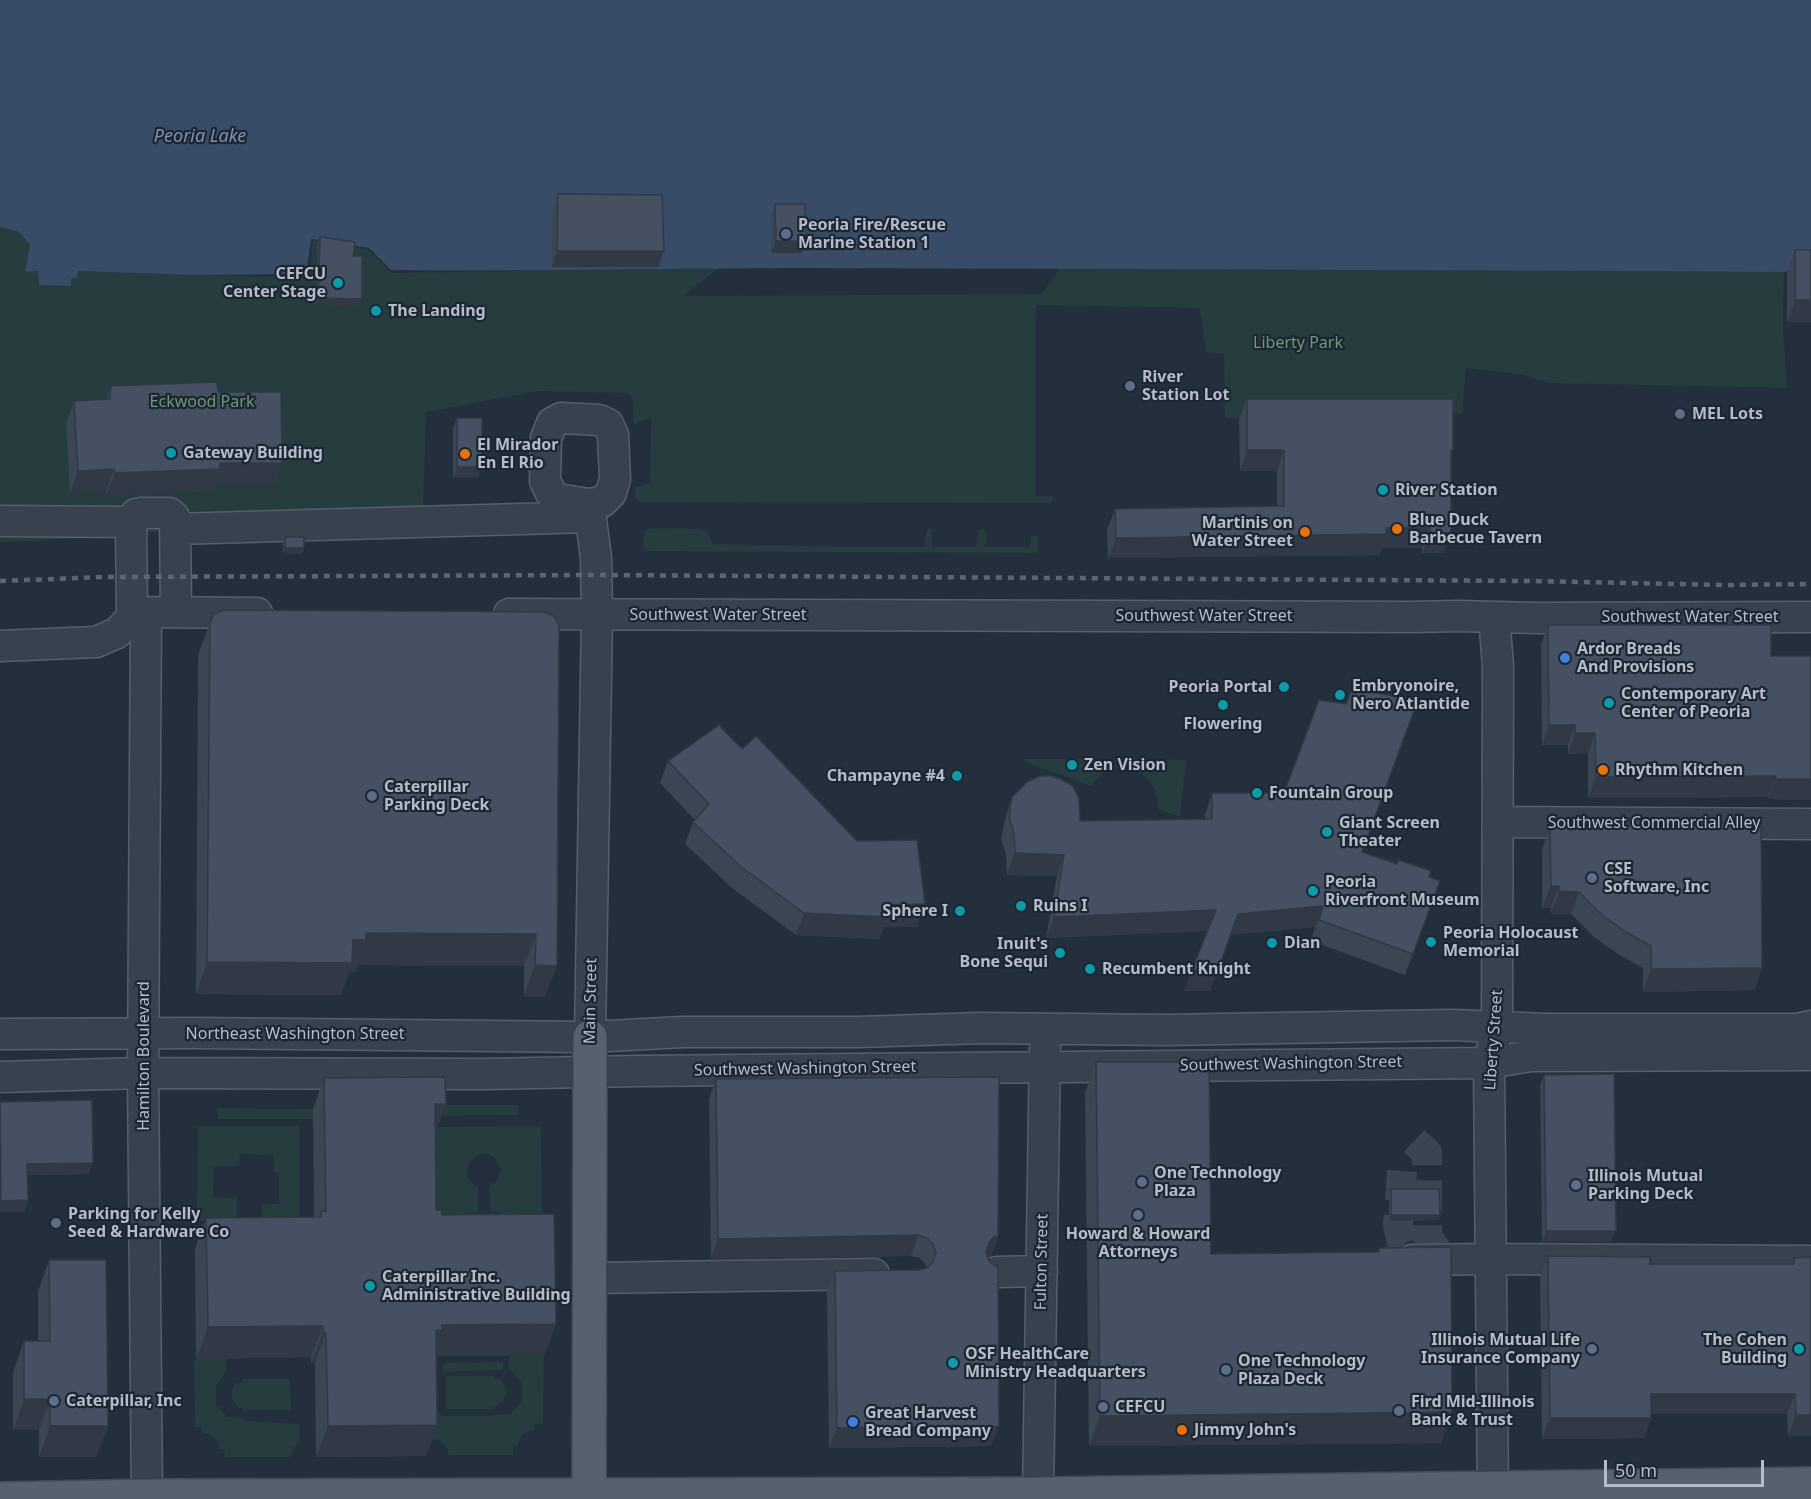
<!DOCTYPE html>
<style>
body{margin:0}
#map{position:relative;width:1811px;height:1499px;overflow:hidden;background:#242f3e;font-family:"Noto Sans",sans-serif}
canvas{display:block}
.scale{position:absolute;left:1604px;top:1460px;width:160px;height:27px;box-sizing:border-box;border:3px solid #b4bcc9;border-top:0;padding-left:8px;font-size:18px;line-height:21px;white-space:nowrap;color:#b4bcc9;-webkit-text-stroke:4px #1d2633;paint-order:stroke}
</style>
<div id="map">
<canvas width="1811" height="1499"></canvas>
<div class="scale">50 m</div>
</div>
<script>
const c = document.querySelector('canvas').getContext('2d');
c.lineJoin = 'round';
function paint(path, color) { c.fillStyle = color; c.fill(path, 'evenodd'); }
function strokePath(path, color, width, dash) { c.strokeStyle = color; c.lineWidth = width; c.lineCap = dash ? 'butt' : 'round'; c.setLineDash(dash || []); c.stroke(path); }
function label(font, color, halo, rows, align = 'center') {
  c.font = font + ' "Noto Sans",sans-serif'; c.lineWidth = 4.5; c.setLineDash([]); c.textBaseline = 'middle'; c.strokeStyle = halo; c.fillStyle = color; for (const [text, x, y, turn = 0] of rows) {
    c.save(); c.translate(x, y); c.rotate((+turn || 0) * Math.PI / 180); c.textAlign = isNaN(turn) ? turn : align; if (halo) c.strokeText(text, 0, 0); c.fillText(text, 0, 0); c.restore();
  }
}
paint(new Path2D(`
 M0 227 19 232 30 245 25 272 38 271 39 285 71 286V278L77 271 309 278 313 240 367 249 392 273 719 268 683 296 1042 294 1059 269 1784 272 1783 328 1787 388 1548 383 1525 375 1466 368 1462 414 1225 418 1224 354 1206 352 1200 308 1036 305 1035 496H1052L1053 498 1050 503 642 502 638 501 635 497V488L650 483 651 417 634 425 632 396 627 393 538 391 426 412 423 510 42 541 0 542Z
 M661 528 699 529 707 532 713 544 847 547H924L927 529H930L932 531V547H976L978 531 981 529 985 530 987 542 984 545 985 547H1030L1031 536H1038V553L643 551 644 532 649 529Z
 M1025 759H1111L1114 768 1101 774 1091 786 1023 761Z
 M1137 759 1186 760 1180 817 1158 809C1158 789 1151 779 1134 769Z
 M423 1105H518V1115L423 1116Z
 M217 1108 313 1109V1119H218Z
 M198 1126H299V1225H262V1204H279V1173L274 1172V1155L240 1154 239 1166H214L213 1197 237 1198V1221H197Z
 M541 1126 542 1217 500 1216 499 1212 490 1211 489 1187 498 1180 501 1169C490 1133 446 1170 478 1187V1212L469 1213V1218H433V1127Z
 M544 1355 543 1424H534V1430C524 1430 519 1437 517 1446H513V1455H449C448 1446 441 1439 432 1439V1412H439L440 1416H492L493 1415 511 1414 513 1410 522 1402V1382L514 1375 511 1369H509V1356Z
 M226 1358C227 1371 225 1376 216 1384V1405L227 1417 243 1418 244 1421 299 1424 300 1442 294 1447 290 1457H225L224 1449H220C219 1439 211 1434 202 1432V1427H195L194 1359Z
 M503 1362V1370L443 1372V1363Z
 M446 1376H495V1378L502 1381C508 1392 507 1402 494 1407V1409H446Z
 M243 1379H290L291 1410H243V1408H240C231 1402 229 1393 235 1384L243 1382Z`), '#263c3f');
paint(new Path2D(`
 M0 0H1811V266L1793 263 1790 265 1791 271 1784 272C1455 270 1126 269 797 268 662 268 527 272 391 270L369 248 311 239 306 274 196 275 78 271 77 278H71V286L39 285 38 271 25 272 30 245 19 232 0 227Z`), '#394c67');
strokePath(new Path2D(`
 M1414 1141 1427 1153V1234C1432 1246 1437 1252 1448 1260
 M1402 1171 1398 1226 1402 1243 1419 1260`), '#3a4453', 30, [30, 15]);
const minor = new Path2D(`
 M561 418 599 420 608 424 613 435 615 479 611 493 602 502 589 504 557 499 551 493 545 481 546 438 552 423Z
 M589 504 596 558 597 613 590 1037
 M0 521 131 522
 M175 529 590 517
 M146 612 143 1073 147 1499
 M509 614 1411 617 1458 616 1537 618 1811 617
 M132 617 131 522 136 514 140 513H169L174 517 175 521 176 612
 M0 646 96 642 117 633 132 617 146 612 257 613
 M1498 822 1811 824
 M0 1034 194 1033 590 1037 683 1032H858L981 1028 1165 1030 1453 1025 1546 1029H1797L1811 1026
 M0 1077 143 1073 484 1074 639 1071 1489 1063 1531 1056 1811 1055
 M1412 1260 1491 1259 1811 1261
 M996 1272 1042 1271
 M589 1278 874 1274
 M1038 1494 1045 1048
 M1493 1499 1489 1063 1497 1027 1498 666 1494 617`);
const major = new Path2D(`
 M3 1499 147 1496 1038 1494 1811 1484
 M589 1499 590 1037`);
strokePath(minor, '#565f6c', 33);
strokePath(major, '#414a57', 36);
strokePath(minor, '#38414e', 30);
strokePath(major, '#56606e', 33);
strokePath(new Path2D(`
 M0 581 105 577 596 575 1530 581 1725 585 1811 584`), '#5a6575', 4.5, [6, 6]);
paint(new Path2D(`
 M558 194 658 267H552V210Z
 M775 204 806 241 802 253H771V215Z
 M320 237 353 256 360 305 316 304 318 242Z
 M1795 250 1811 322H1787V272Z
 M111 386 218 392 282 463 274 485H214L212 491 106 495V491L70 493 66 423 74 401 106 400Z
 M1247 399 1453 450 1451 457V533L1443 553H1422V548H1382L1379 555 1108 558 1107 530 1115 509 1277 506V471H1240L1239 420Z
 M457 418 478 478H453V429Z
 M285 537 302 554 283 553V543Z
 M545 612V997H524V966L358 965 355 972H349L341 995 196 994 198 655 210 623Z
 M1548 625 1771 656H1811V800L1768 799V797L1588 798V753L1568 754V745H1542L1541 645Z
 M742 749 917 927H884L879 939 796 935 732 888 685 844 693 822 695 820 660 783 668 761Z
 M1212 793 1362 852 1440 881 1405 975 1311 941 1315 927 1230 935 1210 991H1184L1207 931 1046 938 1057 876 1007 875 1006 854 1001 839 1005 819 1012 797 1080 821 1205 819V815Z
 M1550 827 1762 968 1754 990 1643 992V968L1618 954 1594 937 1571 914H1551V908H1542V849Z
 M1096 1062 1211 1254 1378 1252 1379 1248 1441 1443 1089 1446 1085 1093Z
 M1544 1075 1611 1242H1542L1540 1086Z
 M324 1078 446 1104 435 1133 436 1210 556 1324 544 1355 436 1356 437 1425 426 1456 316 1457 315 1363H311V1357L196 1359 195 1249 206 1218 314 1217 313 1109Z
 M716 1079 998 1236 991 1256 988 1257 991 1446 829 1448 827 1292 835 1271 919 1270 927 1268 926 1265 920 1258 911 1256 711 1259 709 1099Z
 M0 1102 89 1174 27 1175 28 1200 24 1212H0Z
 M1391 1189 1438 1220 1389 1221V1195Z
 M1548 1256 1650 1264H1792L1794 1258 1811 1436H1788L1787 1414H1651V1418L1644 1438 1542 1439 1540 1277Z
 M49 1260 108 1426 96 1457H39V1430H13V1372L24 1341H38V1291Z`), '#3b4654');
paint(new Path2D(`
 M776 241H806L802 253H771Z
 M557 251H664L658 267H552Z
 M318 298 362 299 360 305 316 304Z
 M1795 300H1811V322H1787Z
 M1247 450H1284L1277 471H1240Z
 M220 463H282L274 485H214L212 491 106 495 115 473Z
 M457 467H482L478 478H453Z
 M114 469 106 491 70 493 78 471Z
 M1386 528H1430L1422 548H1382L1379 555 1108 558 1116 538Z
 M1430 533H1451L1443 553H1422Z
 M285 548H304L302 554 283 553Z
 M1549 725H1575L1568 745H1542Z
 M1575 733H1595L1588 753 1568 754Z
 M1776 776 1768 797 1588 798 1596 777Z
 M1776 779H1811V800L1768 799Z
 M1015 853 1064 855 1057 876 1007 875Z
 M1551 886H1559L1551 908H1542Z
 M1559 891 1579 892 1571 914H1551Z
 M925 904 917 927H884L879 939 796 935 804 913 892 905Z
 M1323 906 1315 927 1230 935 1238 914Z
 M1216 910 1208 931 1046 938 1054 917Z
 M366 933 536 934 524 966 358 965 355 972H349L341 995 196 994 207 962 353 940Z
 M535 965 557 966 545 997H524Z
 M1762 968 1754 990 1643 992 1651 969Z
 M1192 970H1218L1210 991H1184Z
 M435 1104H446L434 1135Z
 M93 1163 89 1174 23 1175 27 1164Z
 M28 1200 24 1212H0V1204L1 1201Z
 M1391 1215H1440L1438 1220 1389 1221Z
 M1546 1231H1616L1611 1242H1542Z
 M918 1235 911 1256 711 1259 718 1239Z
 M998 1236 991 1256 987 1258 981 1263 989 1243 994 1237Z
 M556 1324 544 1355 432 1356 436 1330 442 1325Z
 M323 1326 311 1357 196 1359 208 1327Z
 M323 1332H326L315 1363H311Z
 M1651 1394H1795L1787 1414H1643Z
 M24 1399H50L39 1430H13Z
 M1452 1412 1441 1443 1089 1446 1100 1416Z
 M1796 1415H1811V1436H1788Z
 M1550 1418H1651L1644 1438 1542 1439Z
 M437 1425 426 1456 316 1457 328 1426Z
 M50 1426H108L96 1457H39Z
 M999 1426 991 1446 829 1448 837 1428Z`), '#303945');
const building = new Path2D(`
 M558 194 662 195 664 251H557Z
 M775 204H805L806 241H776Z
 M320 237 355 242 353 256H362V299L318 298Z
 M1795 250H1811V300H1795Z
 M217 382 218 392H281L282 463H220V469L115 473 114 469 78 471 74 401 110 399 111 386Z
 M1247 399H1453V450H1451V533H1430V528H1386L1387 534 1116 538 1115 509 1284 506V450H1247Z
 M457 418H482V467H457Z
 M285 537H304V548H285Z
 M224 610 545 612 555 617 559 626 557 966 535 965 536 934 366 933V940H353L352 963 207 962 210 623 214 614Z
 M1548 625H1771V656H1811V779H1776V776L1596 777 1595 733H1575V725H1549Z
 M1352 689 1418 700 1362 852 1397 864 1398 860 1431 871 1429 877 1440 881 1413 954 1319 920 1323 906 1238 914 1218 970H1192L1216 910 1054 917 1064 855 1015 853 1014 833 1009 817 1012 797 1027 782 1040 776H1051L1060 779 1073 786 1079 799 1080 821 1212 819V793H1284L1319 700 1346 704Z
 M719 725 742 749 756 736 857 841 917 840 925 904 892 905 887 917 804 913 740 866 693 822 709 804 668 761Z
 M1761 823 1762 968 1651 969V946L1626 932 1602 915 1579 892 1559 891V886H1551L1550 827Z
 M1096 1062H1209L1211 1254 1379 1252V1248L1451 1247 1452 1412 1100 1416Z
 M1614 1074 1616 1231H1546L1544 1075Z
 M445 1077 446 1104H435L436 1210H441L442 1215 554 1214 556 1324 442 1325V1330H436L437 1425 328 1426 326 1332H323V1326L208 1327 206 1218 321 1217V1212L326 1211 324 1078Z
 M999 1077 998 1236 994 1237 989 1243 986 1252 989 1261 998 1268 999 1426 837 1428 835 1271 919 1270 927 1268 933 1262 936 1253 933 1244 927 1238 918 1235 718 1239 716 1079Z
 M92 1100 93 1163 27 1164 28 1200 1 1201 0 1102Z
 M1391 1189H1439L1440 1215H1391Z
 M1548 1256 1650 1257V1264H1794V1258L1811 1257V1415H1796L1795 1394H1651V1418H1550Z
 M49 1260H106L108 1426H50V1399H24V1341H50Z`);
paint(building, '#455162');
strokePath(building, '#303945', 1.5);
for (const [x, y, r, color] of [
 [786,234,6,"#5c6f8a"],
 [338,283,6,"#0f9aa8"],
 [376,311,6,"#0f9aa8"],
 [1130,386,6,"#5c6f8a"],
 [1680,414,6,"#5c6f8a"],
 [171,453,6,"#0f9aa8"],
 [465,454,6,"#e8710a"],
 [1383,490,6,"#0f9aa8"],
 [1397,529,6,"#e8710a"],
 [1305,532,6,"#e8710a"],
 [1565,658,6,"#3f7fe0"],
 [1284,687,6,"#0f9aa8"],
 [1340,695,6,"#0f9aa8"],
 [1609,703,6,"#0f9aa8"],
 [1223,705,6,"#0f9aa8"],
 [1072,765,6,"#0f9aa8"],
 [1603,770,6,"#e8710a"],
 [957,776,6,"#0f9aa8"],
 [1257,793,6,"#0f9aa8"],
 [372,796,6,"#5c6f8a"],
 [1327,832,6,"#0f9aa8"],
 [1592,878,6,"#5c6f8a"],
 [1313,891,6,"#0f9aa8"],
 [1021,906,6,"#0f9aa8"],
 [960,911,6,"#0f9aa8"],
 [1431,942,6,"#0f9aa8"],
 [1272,943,6,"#0f9aa8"],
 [1060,953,6,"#0f9aa8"],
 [1090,969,6,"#0f9aa8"],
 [1142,1182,6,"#5c6f8a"],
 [1576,1185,6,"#5c6f8a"],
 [1138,1215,6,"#5c6f8a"],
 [56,1223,6,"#5c6f8a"],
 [370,1286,6,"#0f9aa8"],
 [1592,1349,6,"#5c6f8a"],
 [1799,1349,6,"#0f9aa8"],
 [953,1363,6,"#0f9aa8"],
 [1226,1370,6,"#5c6f8a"],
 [54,1401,6,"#5c6f8a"],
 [1103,1407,6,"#5c6f8a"],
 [1399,1411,6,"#5c6f8a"],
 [853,1422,6,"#3f7fe0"],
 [1182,1430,6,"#e8710a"]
]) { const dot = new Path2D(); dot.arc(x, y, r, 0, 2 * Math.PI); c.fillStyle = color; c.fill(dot); strokePath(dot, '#1d2633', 2); }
label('bold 16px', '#b4bcc9', '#1d2633', [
 ["Peoria Fire/Rescue",798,225],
 ["Marine Station 1",798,243],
 ["CEFCU",326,274,"right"],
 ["Center Stage",326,292,"right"],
 ["The Landing",388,311],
 ["River",1142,377],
 ["Station Lot",1142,395],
 ["MEL Lots",1692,414],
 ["El Mirador",477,445],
 ["En El Rio",477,463],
 ["Gateway Building",183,453],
 ["River Station",1395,490],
 ["Blue Duck",1409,520],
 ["Barbecue Tavern",1409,538],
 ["Martinis on",1293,523,"right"],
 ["Water Street",1293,541,"right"],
 ["Ardor Breads",1577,649],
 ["And Provisions",1577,667],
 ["Embryonoire,",1352,686],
 ["Nero Atlantide",1352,704],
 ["Peoria Portal",1272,687,"right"],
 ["Contemporary Art",1621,694],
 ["Center of Peoria",1621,712],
 ["Flowering",1223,724,"center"],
 ["Zen Vision",1084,765],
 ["Rhythm Kitchen",1615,770],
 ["Champayne #4",945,776,"right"],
 ["Caterpillar",384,787],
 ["Parking Deck",384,805],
 ["Fountain Group",1269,793],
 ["Giant Screen",1339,823],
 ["Theater",1339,841],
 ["CSE",1604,869],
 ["Software, Inc",1604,887],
 ["Peoria",1325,882],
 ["Riverfront Museum",1325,900],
 ["Ruins I",1033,906],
 ["Sphere I",948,911,"right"],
 ["Peoria Holocaust",1443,933],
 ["Memorial",1443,951],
 ["Dian",1284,943],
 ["Inuit's",1048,944,"right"],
 ["Bone Sequi",1048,962,"right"],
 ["Recumbent Knight",1102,969],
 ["One Technology",1154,1173],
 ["Plaza",1154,1191],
 ["Illinois Mutual",1588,1176],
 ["Parking Deck",1588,1194],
 ["Parking for Kelly",68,1214],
 ["Seed & Hardware Co",68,1232],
 ["Howard & Howard",1138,1234,"center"],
 ["Attorneys",1138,1252,"center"],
 ["Caterpillar Inc.",382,1277],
 ["Administrative Building",382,1295],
 ["Illinois Mutual Life",1580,1340,"right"],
 ["Insurance Company",1580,1358,"right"],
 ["The Cohen",1787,1340,"right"],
 ["Building",1787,1358,"right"],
 ["OSF HealthCare",965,1354],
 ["Ministry Headquarters",965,1372],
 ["One Technology",1238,1361],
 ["Plaza Deck",1238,1379],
 ["Caterpillar, Inc",66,1401],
 ["Fird Mid-Illinois",1411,1402],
 ["Bank & Trust",1411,1420],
 ["CEFCU",1115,1407],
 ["Great Harvest",865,1413],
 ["Bread Company",865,1431],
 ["Jimmy John's",1194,1430]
], 'left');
label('16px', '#6b9a76', '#1d2633', [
 ["Liberty Park",1298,343],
 ["Eckwood Park",202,402]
]);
label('16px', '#b4bcc9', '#1d2633', [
 ["Southwest Water Street",718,615],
 ["Southwest Water Street",1204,616],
 ["Southwest Water Street",1690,617],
 ["Southwest Commercial Alley",1654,823],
 ["Main Street",591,1001,-89],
 ["Northeast Washington Street",295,1034],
 ["Liberty Street",1494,1040,-86],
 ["Hamilton Boulevard",144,1056,-90],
 ["Southwest Washington Street",1291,1064,-1],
 ["Southwest Washington Street",805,1069,-1],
 ["Fulton Street",1042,1262,-89]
]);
label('italic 18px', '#7c92b1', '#1d2633', [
 ["Peoria Lake",200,137]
]);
</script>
